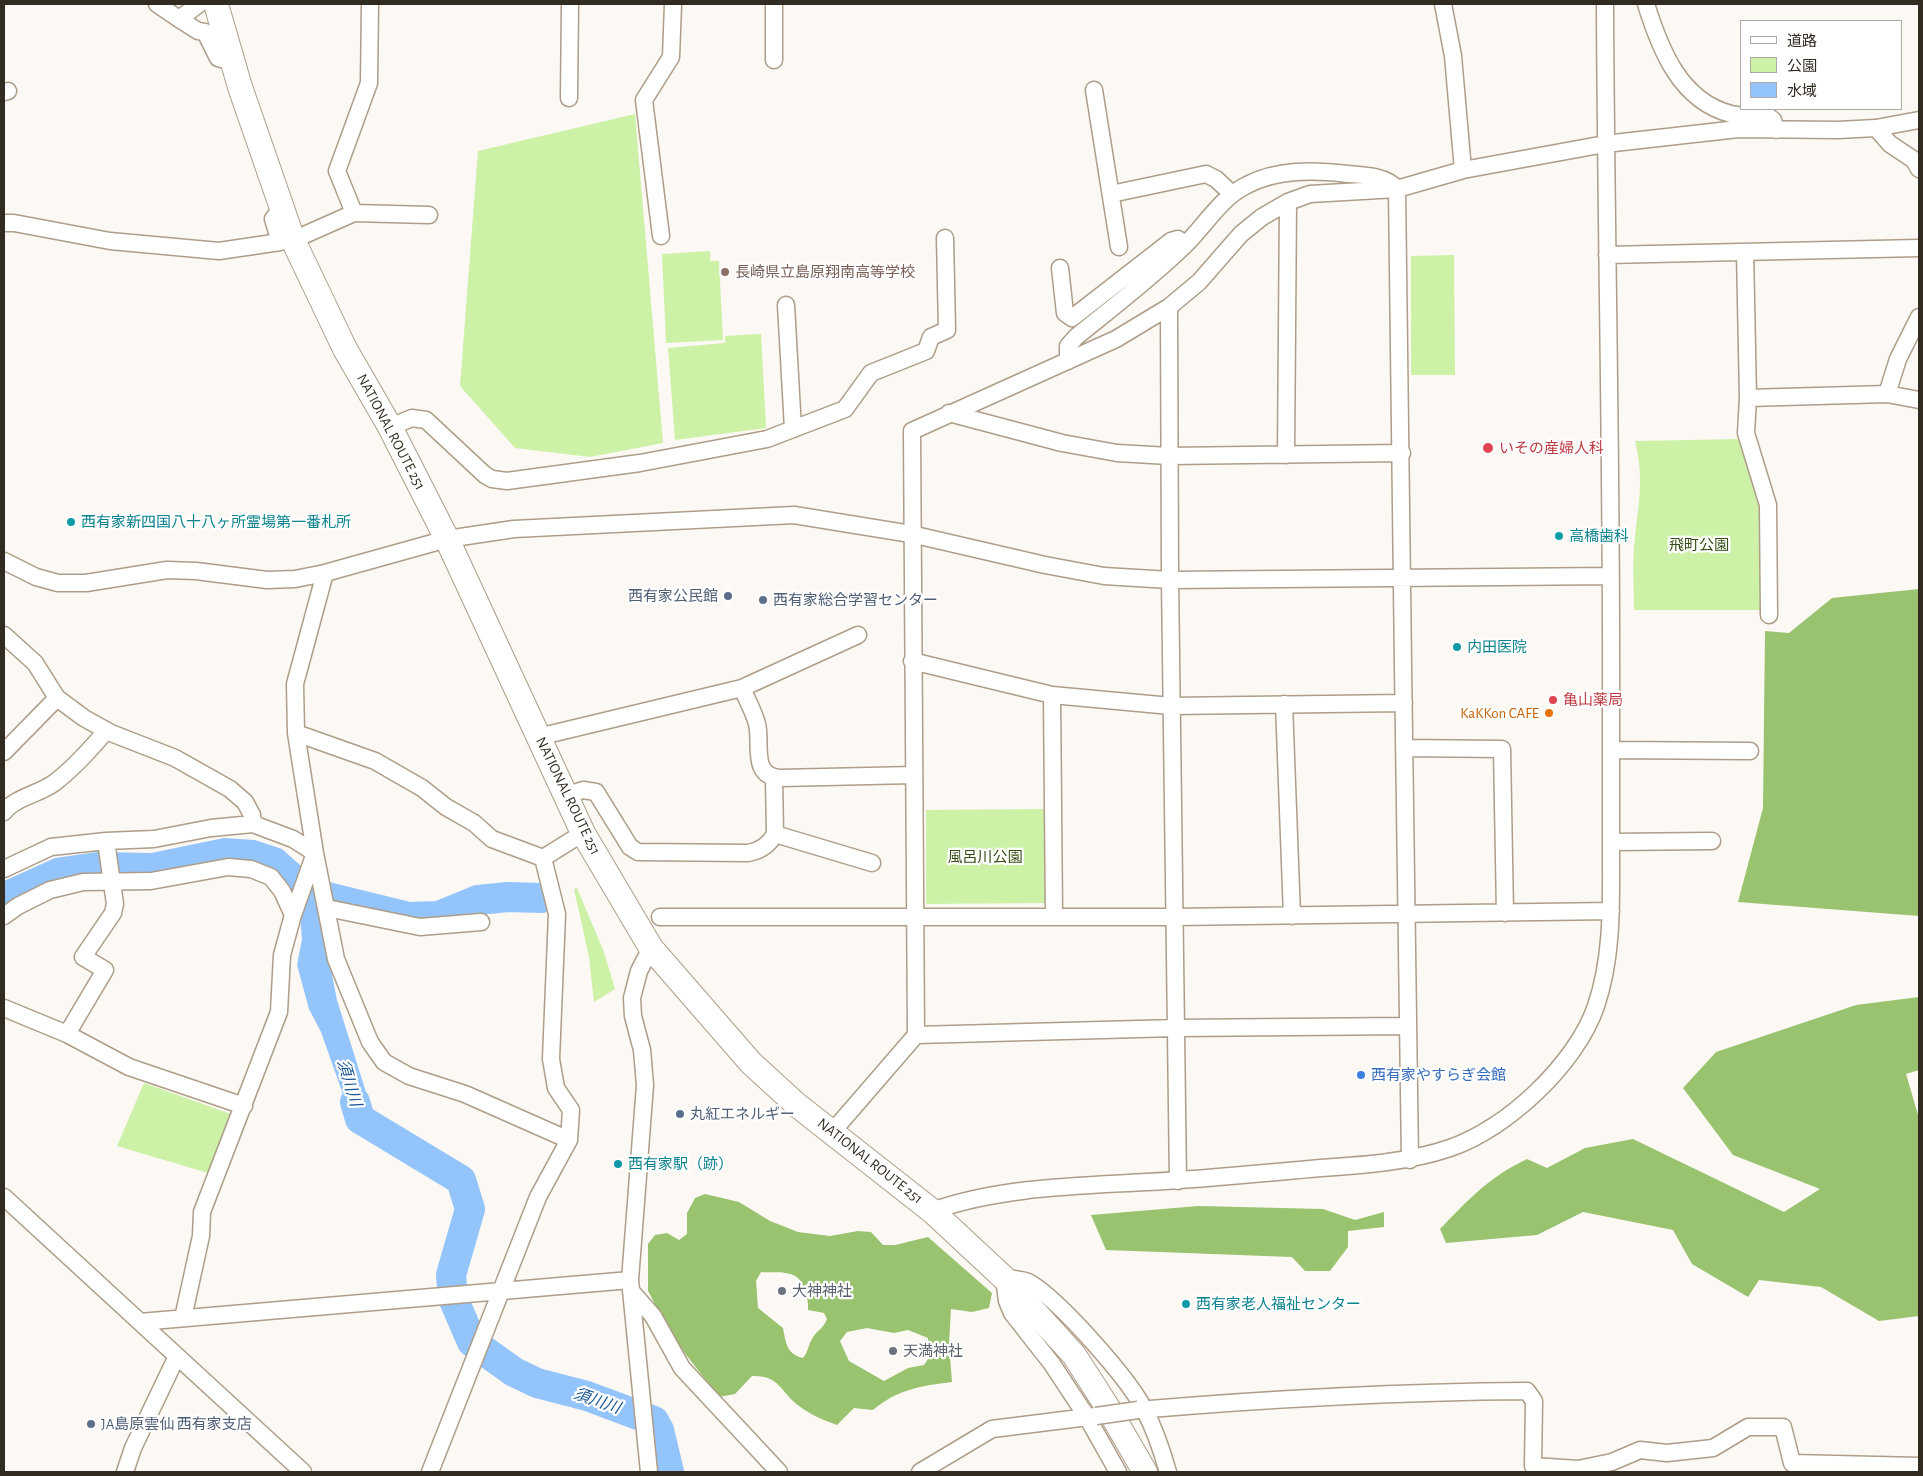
<!DOCTYPE html>
<meta charset="utf-8">
<style>
body{margin:0}
#map{position:relative;width:1923px;height:1476px;overflow:hidden;background:#fcf8f4;font-family:"Alegreya Sans","Noto Sans JP",sans-serif}
canvas{display:block}
.frame{position:absolute;inset:0;border:5px solid #322b22;pointer-events:none}
.legend{position:absolute;left:1740px;top:20px;width:162px;height:90px;box-sizing:border-box;background:#fff;border:1px solid #adaaa7;margin:0;padding:6px 9px;list-style:none;font-size:15px;color:#322b22}
.legend li{display:flex;align-items:center;gap:10px;height:25px}
.legend b{width:25px;border:1px solid #adaaa7}
</style>
<div id="map">
<canvas width="1923" height="1476"></canvas>
<div class="frame"></div>
<ul class="legend">
<li><b style="height:6px;background:#fff"></b>道路</li>
<li><b style="height:14px;background:#ccf1a7"></b>公園</li>
<li><b style="height:14px;background:#93c4fc"></b>水域</li>
</ul>
</div>
<script>
const c = document.querySelector('canvas').getContext('2d');
c.lineJoin = 'round';
function paint(path, color) { c.fillStyle = color; c.fill(path, 'evenodd'); }
function strokePath(path, color, width, dash) { c.strokeStyle = color; c.lineWidth = width; c.lineCap = dash ? 'butt' : 'round'; c.setLineDash(dash || []); c.stroke(path); }
function label(font, color, halo, rows, align = 'center') {
  c.font = font + ' "Alegreya Sans","Noto Sans JP",sans-serif'; c.lineWidth = 4.5; c.setLineDash([]); c.textBaseline = 'middle'; c.strokeStyle = halo; c.fillStyle = color; for (const [text, x, y, turn = 0] of rows) {
    c.save(); c.translate(x, y); c.rotate((+turn || 0) * Math.PI / 180); c.textAlign = isNaN(turn) ? turn : align; if (halo) c.strokeText(text, 0, 0); c.fillText(text, 0, 0); c.restore();
  }
}
paint(new Path2D(`
 M635 114 663 443 590 457 515 448 460 386 478 151Z
 M710 251V261H719L723 340 666 343 662 254Z
 M1454 255 1455 375H1411V256Z
 M761 334 766 428 675 440 668 348 725 343V336Z
 M1742 439 1764 505V610H1634C1634 586 1632 561 1635 537 1639 501 1644 477 1635 441Z
 M1044 809 1045 903 926 904V810Z
 M577 888 604 952 615 989 594 1002 589 957 574 889Z
 M144 1083 231 1114 208 1173 117 1146Z`), '#ccf1a7');
paint(new Path2D(`
 M1919 589V916L1738 902 1763 808 1765 631 1789 633 1832 598Z
 M1919 997V1070L1906 1074 1919 1118V1316L1879 1321 1821 1287 1759 1280 1748 1297 1692 1264 1673 1230 1583 1212 1537 1235 1446 1243 1440 1229C1469 1199 1489 1177 1527 1159L1547 1168 1585 1148 1633 1139 1784 1212 1820 1189 1733 1155 1683 1088 1716 1052 1856 1005Z
 M705 1194 739 1202 770 1221 798 1232 830 1236 858 1231 871 1232 883 1245H895L928 1237 992 1293 989 1308 972 1312 951 1309 949 1344 952 1382C921 1386 898 1389 873 1410L854 1408 837 1425C823 1420 811 1415 799 1406 780 1392 780 1375 752 1376L735 1394 719 1397 673 1338 648 1291V1244L655 1235 667 1233 679 1240 687 1234V1213L695 1198ZM761 1272C770 1273 784 1271 793 1275 804 1279 809 1299 808 1310L824 1313 827 1319C824 1328 816 1331 812 1339 808 1346 808 1352 803 1358 787 1354 786 1344 783 1328L758 1308 756 1281ZM867 1328 894 1333 908 1330 928 1338V1359L924 1365 908 1368 884 1381 849 1361 840 1341 847 1332Z
 M1198 1206 1323 1209 1355 1220 1384 1212V1227L1348 1231V1247L1330 1271H1305L1292 1257 1106 1250 1091 1215Z`), '#9ac36f');
paint(new Path2D(`
 M224 838 255 840 282 849 301 866 314 883 337 1000 370 1105 385 1142 352 1120 321 1032 309 1009 297 965 302 939 300 917 274 873 151 877 99 875 4 910V881L55 858 97 852 151 853Z`), '#93c4fc');
strokePath(new Path2D(`
 M303 891 409 917 439 916 478 900 508 897 541 898
 M355 1102 360 1119 461 1180 470 1209 451 1275 453 1298 472 1342 514 1372 537 1383 587 1396 654 1421 659 1430 669 1472`), '#93c4fc', 30);
const minor = new Path2D(`
 M157 4 179 19
 M199 4 179 19 198 31 205 32 218 58 233 62
 M1443 4 1453 56 1463 170
 M1646 4C1660 49 1680 101 1731 114 1744 117 1757 114 1769 117L1773 120 1776 130
 M774 60V4
 M1094 90 1119 247
 M4 92 8 91
 M569 98 570 4
 M1876 128 1890 144 1914 160 1919 169
 M1111 194 1206 174 1216 179 1231 193
 M354 213 429 215
 M4 223H14L110 241 219 251 280 242 273 219 282 207
 M661 236 644 100 671 57 673 4
 M293 240 354 213 337 171 369 83 370 4
 M1745 252 1748 398 1746 433 1768 505 1769 615
 M1607 255 1919 248
 M1060 268 1065 313 1072 318 1171 241 1178 239 1185 245
 M786 305 793 429
 M1169 307 1170 580 1178 1181
 M1919 317 1898 359 1887 394 1919 400
 M1068 361V346L1076 337C1113 307 1150 279 1184 246 1205 226 1220 198 1247 185 1277 169 1314 170 1348 174 1363 175 1387 176 1397 189 1403 513 1403 836 1410 1160
 M1748 398 1887 394
 M949 413 1062 443 1117 453 1169 456 1402 453
 M390 427 412 418 426 420 485 475 492 479 507 481 640 463 767 439 845 409 871 373 926 351 931 337 947 330 945 238
 M1286 455 1288 202
 M4 561 36 577 58 583H86L167 570 196 571 267 580 295 579 325 573 447 539 514 529 794 515 911 534 1045 565 1104 576 1170 580 1611 576
 M325 573 295 684 296 733 315 853 336 959 370 1042 384 1062 409 1076 465 1094 569 1140
 M4 635 35 663 57 698 84 718 111 733 175 758 230 789 245 802 252 815 253 824
 M912 661 1052 695 1171 706 1404 703
 M742 688C747 700 754 712 757 724 762 743 750 776 780 778L914 775
 M1052 695 1054 916
 M1284 704 1292 916
 M296 733 375 761 422 788 446 807 474 823 492 839 543 858
 M538 737 742 688 858 635
 M1404 748 1502 749 1505 913
 M1611 750 1750 751
 M4 752 57 698
 M565 796 583 790 596 792 630 847 638 852 748 853C760 851 769 845 775 834L774 777
 M4 812C14 798 39 794 54 783 74 768 90 750 106 731
 M775 834 872 863
 M1611 842 1712 841
 M543 858 583 833
 M4 869 51 847 106 841 154 839 211 828 253 824 293 839 315 853
 M327 908 420 927 481 922
 M4 916 18 906 50 890 83 882 151 881 228 867 251 869 271 877 282 891 293 915
 M660 917H1174L1611 911
 M4 1008 67 1034 129 1067 244 1106
 M67 1034 105 970 83 957 113 913 115 904 106 841
 M916 1035 1176 1028 1407 1026
 M833 1131 916 1035 912 431 1116 339 1169 307 1199 282 1241 234 1262 217 1288 202 1310 194 1397 189 1463 170 1605 144 1738 129 1838 130 1876 128 1919 120
 M4 1197 303 1472
 M932 1211C1000 1187 1076 1186 1147 1182 1206 1179 1263 1173 1321 1168 1365 1165 1409 1162 1450 1148 1507 1129 1577 1063 1596 1006 1613 956 1611 903 1611 850 1611 804 1611 757 1611 711 1612 475 1606 239 1605 4
 M631 1291 653 1316 682 1368 779 1472
 M183 1318 201 1236 202 1212 279 1012 282 955 293 915 315 853
 M140 1322 630 1280
 M1138 1410C1267 1399 1397 1392 1527 1391L1534 1401 1533 1466 1578 1469 1612 1462 1640 1450 1667 1453 1713 1448 1748 1427H1783L1792 1463 1919 1466
 M125 1472 133 1448 177 1356
 M430 1472 538 1197 569 1140 571 1110 556 1088 551 1059 557 914 543 858
 M649 1472 630 1280 645 1085 642 1050 633 1016 632 998 639 971 651 948
 M920 1472 992 1429 1096 1416
 M1118 1472 1087 1417 1052 1364 1012 1313 1007 1301 1004 1278C1012 1279 1023 1279 1030 1283 1060 1301 1130 1380 1145 1411 1155 1430 1162 1451 1168 1472`);
const highway = new Path2D(`
 M216 4 240 87 293 240 345 349 390 427 447 539 583 833 651 948 751 1063 797 1105 932 1211 1004 1278 1074 1355 1108 1408 1145 1472`);
strokePath(minor, '#ae9d88', 19);
strokePath(highway, '#ae9d88', 26);
strokePath(minor, '#fff', 16);
strokePath(highway, '#fff', 24);
const minorBridge = new Path2D(`
 M1096 1416 1138 1410`);
strokePath(minorBridge, '#ae9d88', 19, []);
strokePath(minorBridge, '#fff', 16);
for (const [x, y, r, color] of [
 [725,272,5,"#8d6e63"],
 [1488,448,6,"#e0444e"],
 [71,522,5,"#0f9aa8"],
 [1559,536,5,"#0f9aa8"],
 [728,596,5,"#5c6f8a"],
 [763,600,5,"#5c6f8a"],
 [1457,647,5,"#0f9aa8"],
 [1553,700,5,"#e0444e"],
 [1549,713,5,"#e8710a"],
 [1361,1075,5,"#3f7fe0"],
 [680,1114,5,"#5c6f8a"],
 [618,1164,5,"#0f9aa8"],
 [782,1291,5,"#6b7280"],
 [1186,1304,5,"#0f9aa8"],
 [893,1351,5,"#6b7280"],
 [91,1424,5,"#5c6f8a"]
]) { const dot = new Path2D(); dot.arc(x, y, r, 0, 2 * Math.PI); c.fillStyle = color; c.fill(dot); strokePath(dot, '#fff', 2); }
label('15px', '#785e54', '#fff', [
 ["長崎県立島原翔南高等学校",735,272]
], 'left');
label('15px', '#322b22', '#fff', [
 ["NATIONAL ROUTE 251",391,432,62],
 ["NATIONAL ROUTE 251",568,796,64],
 ["NATIONAL ROUTE 251",870,1161,38]
]);
label('15px', '#be3a42', '#fff', [
 ["いその産婦人科",1499,448],
 ["亀山薬局",1563,700]
], 'left');
label('15px', '#0d838f', '#fff', [
 ["西有家新四国八十八ヶ所霊場第一番札所",81,522],
 ["高橋歯科",1569,536],
 ["内田医院",1467,647],
 ["西有家駅（跡）",628,1164],
 ["西有家老人福祉センター",1196,1304]
], 'left');
label('15px', '#334c11', '#fff', [
 ["飛町公園",1699,545],
 ["風呂川公園",985,857]
]);
label('15px', '#4e5e75', '#fff', [
 ["西有家公民館",718,596,"right"],
 ["西有家総合学習センター",773,600],
 ["丸紅エネルギー",690,1114],
 ["JA島原雲仙 西有家支店",101,1424]
], 'left');
label('15px', '#c56008', '#fff', [
 ["KaKKon CAFE",1539,713]
], 'right');
label('15px', '#366cbe', '#fff', [
 ["西有家やすらぎ会館",1371,1075]
], 'left');
label('15px', '#5b616d', '#fff', [
 ["大神神社",792,1291],
 ["天満神社",903,1351]
], 'left');
label('italic 16px', '#185695', '#fff', [
 ["須川川",349,1083,73],
 ["須川川",597,1401,19]
]);
</script>
